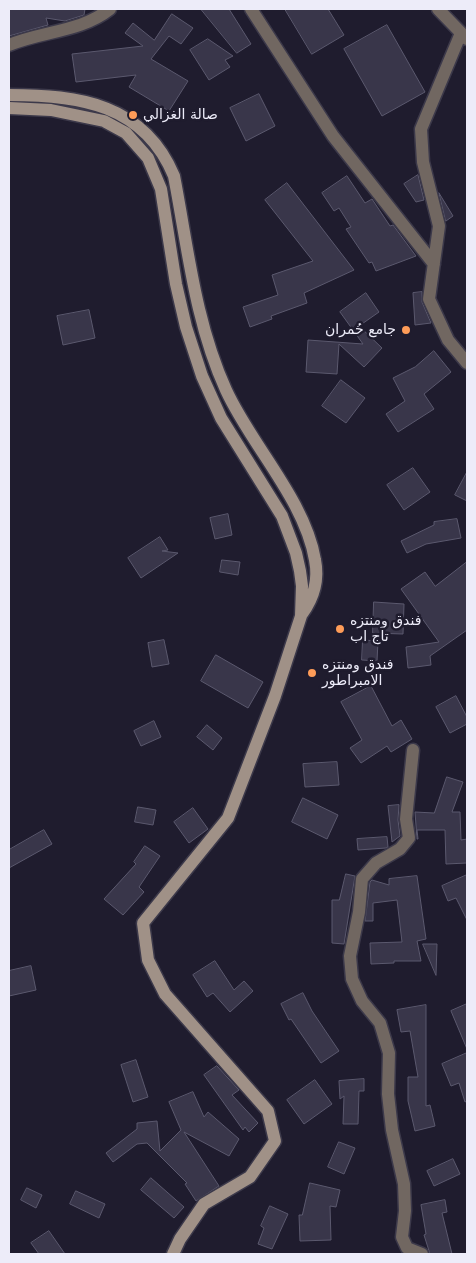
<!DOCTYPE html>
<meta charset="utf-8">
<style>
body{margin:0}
#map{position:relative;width:476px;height:1263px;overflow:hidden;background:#1f1c2e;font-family:"DejaVu Sans",sans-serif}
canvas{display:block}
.frame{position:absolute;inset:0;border:10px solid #edecf9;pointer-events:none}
</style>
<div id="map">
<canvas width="476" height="1263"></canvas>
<div class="frame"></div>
</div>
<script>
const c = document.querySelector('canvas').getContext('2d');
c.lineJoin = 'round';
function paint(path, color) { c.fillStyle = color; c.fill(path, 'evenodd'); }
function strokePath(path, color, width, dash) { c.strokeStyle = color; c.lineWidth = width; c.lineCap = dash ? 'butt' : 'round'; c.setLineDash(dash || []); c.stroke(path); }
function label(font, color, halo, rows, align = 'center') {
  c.font = font + ' "DejaVu Sans",Vazirmatn,sans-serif'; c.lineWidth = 5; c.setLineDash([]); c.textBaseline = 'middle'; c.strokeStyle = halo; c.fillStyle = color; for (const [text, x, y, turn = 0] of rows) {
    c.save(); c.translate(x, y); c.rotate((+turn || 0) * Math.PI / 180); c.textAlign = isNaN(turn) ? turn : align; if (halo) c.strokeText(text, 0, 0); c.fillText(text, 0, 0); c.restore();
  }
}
const building = new Path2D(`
 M9 9H85L84 15 65 21 46 18 48 25 9 36Z
 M201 9H229L251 44 237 53Z
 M285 9H328L344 35 312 54Z
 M172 14 193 28 181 44 169 36 151 59 188 81 169 111 129 87 136 75 76 82 72 54 143 46 125 33 133 23 154 40Z
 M387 25 425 92 382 116 344 49Z
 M208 39 233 56 225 60 230 67 209 80 190 50Z
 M259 94 275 126 246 141 230 108Z
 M418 175 424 200 416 202 404 184Z
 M347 176 365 203 372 199 390 226 393 225 416 256 376 271 372 262 369 263 346 229 351 227 339 208 334 211 322 193Z
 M287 183 354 270 304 293 307 303 271 316 272 319 250 327 243 307 278 295 272 275 313 261 265 200Z
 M439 193 453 216 446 221Z
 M422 292V302L431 323 415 325 413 293Z
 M366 293 379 312 359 326 382 348 364 367 339 344 337 374 306 372 308 340 363 344 340 312Z
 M89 310 95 338 63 345 57 316Z
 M434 351 451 372 424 394 434 409 398 432 386 414 405 401 393 378 415 367Z
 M341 380 365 398 346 423 322 406Z
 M413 468 430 492 404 510 387 485Z
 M467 472V501L455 495Z
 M228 514 232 535 215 539 210 518Z
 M457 519 461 538 426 544 407 553 401 541 434 525V522Z
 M160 537 168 550 162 551 178 553 141 578 128 558Z
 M222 560 240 562 238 575 220 572Z
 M467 562V630L430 656 431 665 408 668 406 647 439 642 401 589 425 572 435 586Z
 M374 602 404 604 403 634 373 633Z
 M164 640 169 664 152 667 148 643Z
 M363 640 378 641 377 661 362 660Z
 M216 655 263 682 248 708 201 681Z
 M371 686 392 726 401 720 412 739 391 752 387 746 361 763 350 748 362 740 341 702Z
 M456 696 467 717V724L450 733 436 707Z
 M154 721 161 737 141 746 134 731Z
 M207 725 222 738 213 750 197 737Z
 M337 762 339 785 305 787 303 764Z
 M447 777 463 782 452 812H460L461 840 467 839V863L446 864 445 830H417L418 839H417L415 812 434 813Z
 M303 798 338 815 327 839 292 822Z
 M399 805 398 820 400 836 392 842 388 806Z
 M138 807 156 810 153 825 135 822Z
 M193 808 208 829 189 843 174 822Z
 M44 830 52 844 9 868V850Z
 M387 837 388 847 386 848 358 850 357 839Z
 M145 846 160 856 139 887 144 892 123 915 104 899 136 864 134 862Z
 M346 874 355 876 344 944 332 943V900H339Z
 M467 875V920L456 898 448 901 442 886Z
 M417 876 426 939 417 941 421 961H394V963L371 964 370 943 402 942 397 900 373 903V921H365L370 882 372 880 389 885V879Z
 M423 944H437L436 975Z
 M215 961 234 990 244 981 253 991 230 1012 213 993 207 997 193 975Z
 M31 966 36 990 9 996V971Z
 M303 993 312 1011 339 1051 321 1063 291 1019 289 1020 281 1004Z
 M467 1004V1049L451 1011Z
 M426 1005V1106L430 1105 435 1126 415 1131 408 1101V1077H418L410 1031 401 1032 397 1010Z
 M467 1053V1101L465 1102 459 1083 451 1086 442 1064Z
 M136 1060 148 1097 133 1102 121 1065Z
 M217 1066 239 1090 232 1095 258 1123 249 1132 245 1127 243 1130 204 1075Z
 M364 1079V1091H359L358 1124H343L344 1096 340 1099 339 1081Z
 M315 1080 332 1104 304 1124 287 1100Z
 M193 1092 204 1117 208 1112 239 1139 229 1156 184 1132 219 1186 196 1201 185 1184 187 1183 147 1143 137 1144 113 1162 106 1153 137 1129V1123L157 1121 160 1151 181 1130 169 1102Z
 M339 1142 355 1148 344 1174 328 1167Z
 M453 1159 460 1174 434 1186 427 1171Z
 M151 1178 184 1207 174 1218 141 1190Z
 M310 1183 340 1190 336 1207 330 1206 331 1240 300 1241 299 1215H302Z
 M27 1188 42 1195 36 1208 21 1200Z
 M76 1191 105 1204 99 1218 70 1204Z
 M445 1200 447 1212 442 1213 452 1254H430L424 1235 426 1234 421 1205Z
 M270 1206 288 1214 272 1249 258 1244 264 1228 261 1226Z
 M49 1231 65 1254H39L31 1243Z`);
paint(building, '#39364a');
strokePath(building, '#5b596e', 1);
const street = new Path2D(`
 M251 9 333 136 434 264
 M438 9 467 39
 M461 33 421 129 423 162 439 226 429 299 448 340 467 363
 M9 45C42 31 81 32 110 9
 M413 750 406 819 409 838 400 849 376 863 362 879 359 912 350 956 352 979 362 1001 380 1023 389 1053 388 1094 392 1130 404 1184 405 1211 402 1237 407 1248 422 1254`);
const secondary = new Path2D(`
 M9 95C79 95 144 104 174 176 188 248 195 322 226 390 251 445 305 500 315 560 319 580 313 599 302 614
 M9 108 51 110 104 121 126 133 148 158 161 189 176 284 186 327 202 376 221 418 282 516 296 553 300 571 302 586 301 616 275 696 228 818 143 923 148 960 165 994 268 1111 275 1141 250 1177 204 1204 180 1239 173 1254`);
strokePath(street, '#3c394a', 15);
strokePath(secondary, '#3c394a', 15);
strokePath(street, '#716761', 12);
strokePath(secondary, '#a09187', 12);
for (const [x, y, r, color] of [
 [133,115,5,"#fe9c58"],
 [406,330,5,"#fe9c58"],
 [340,629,5,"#fe9c58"],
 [312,673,5,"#fe9c58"]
]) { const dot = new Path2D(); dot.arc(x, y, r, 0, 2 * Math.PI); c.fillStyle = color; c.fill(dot); strokePath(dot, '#1f1c2e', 2); }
label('14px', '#edecf9', '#1f1c2e', [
 ["صالة الغزالي",143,115],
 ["جامع حُمران",396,330,"right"],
 ["فندق ومنتزه",350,621],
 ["تاج اب",350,637],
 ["فندق ومنتزه",322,665],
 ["الامبراطور",322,681]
], 'left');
</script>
